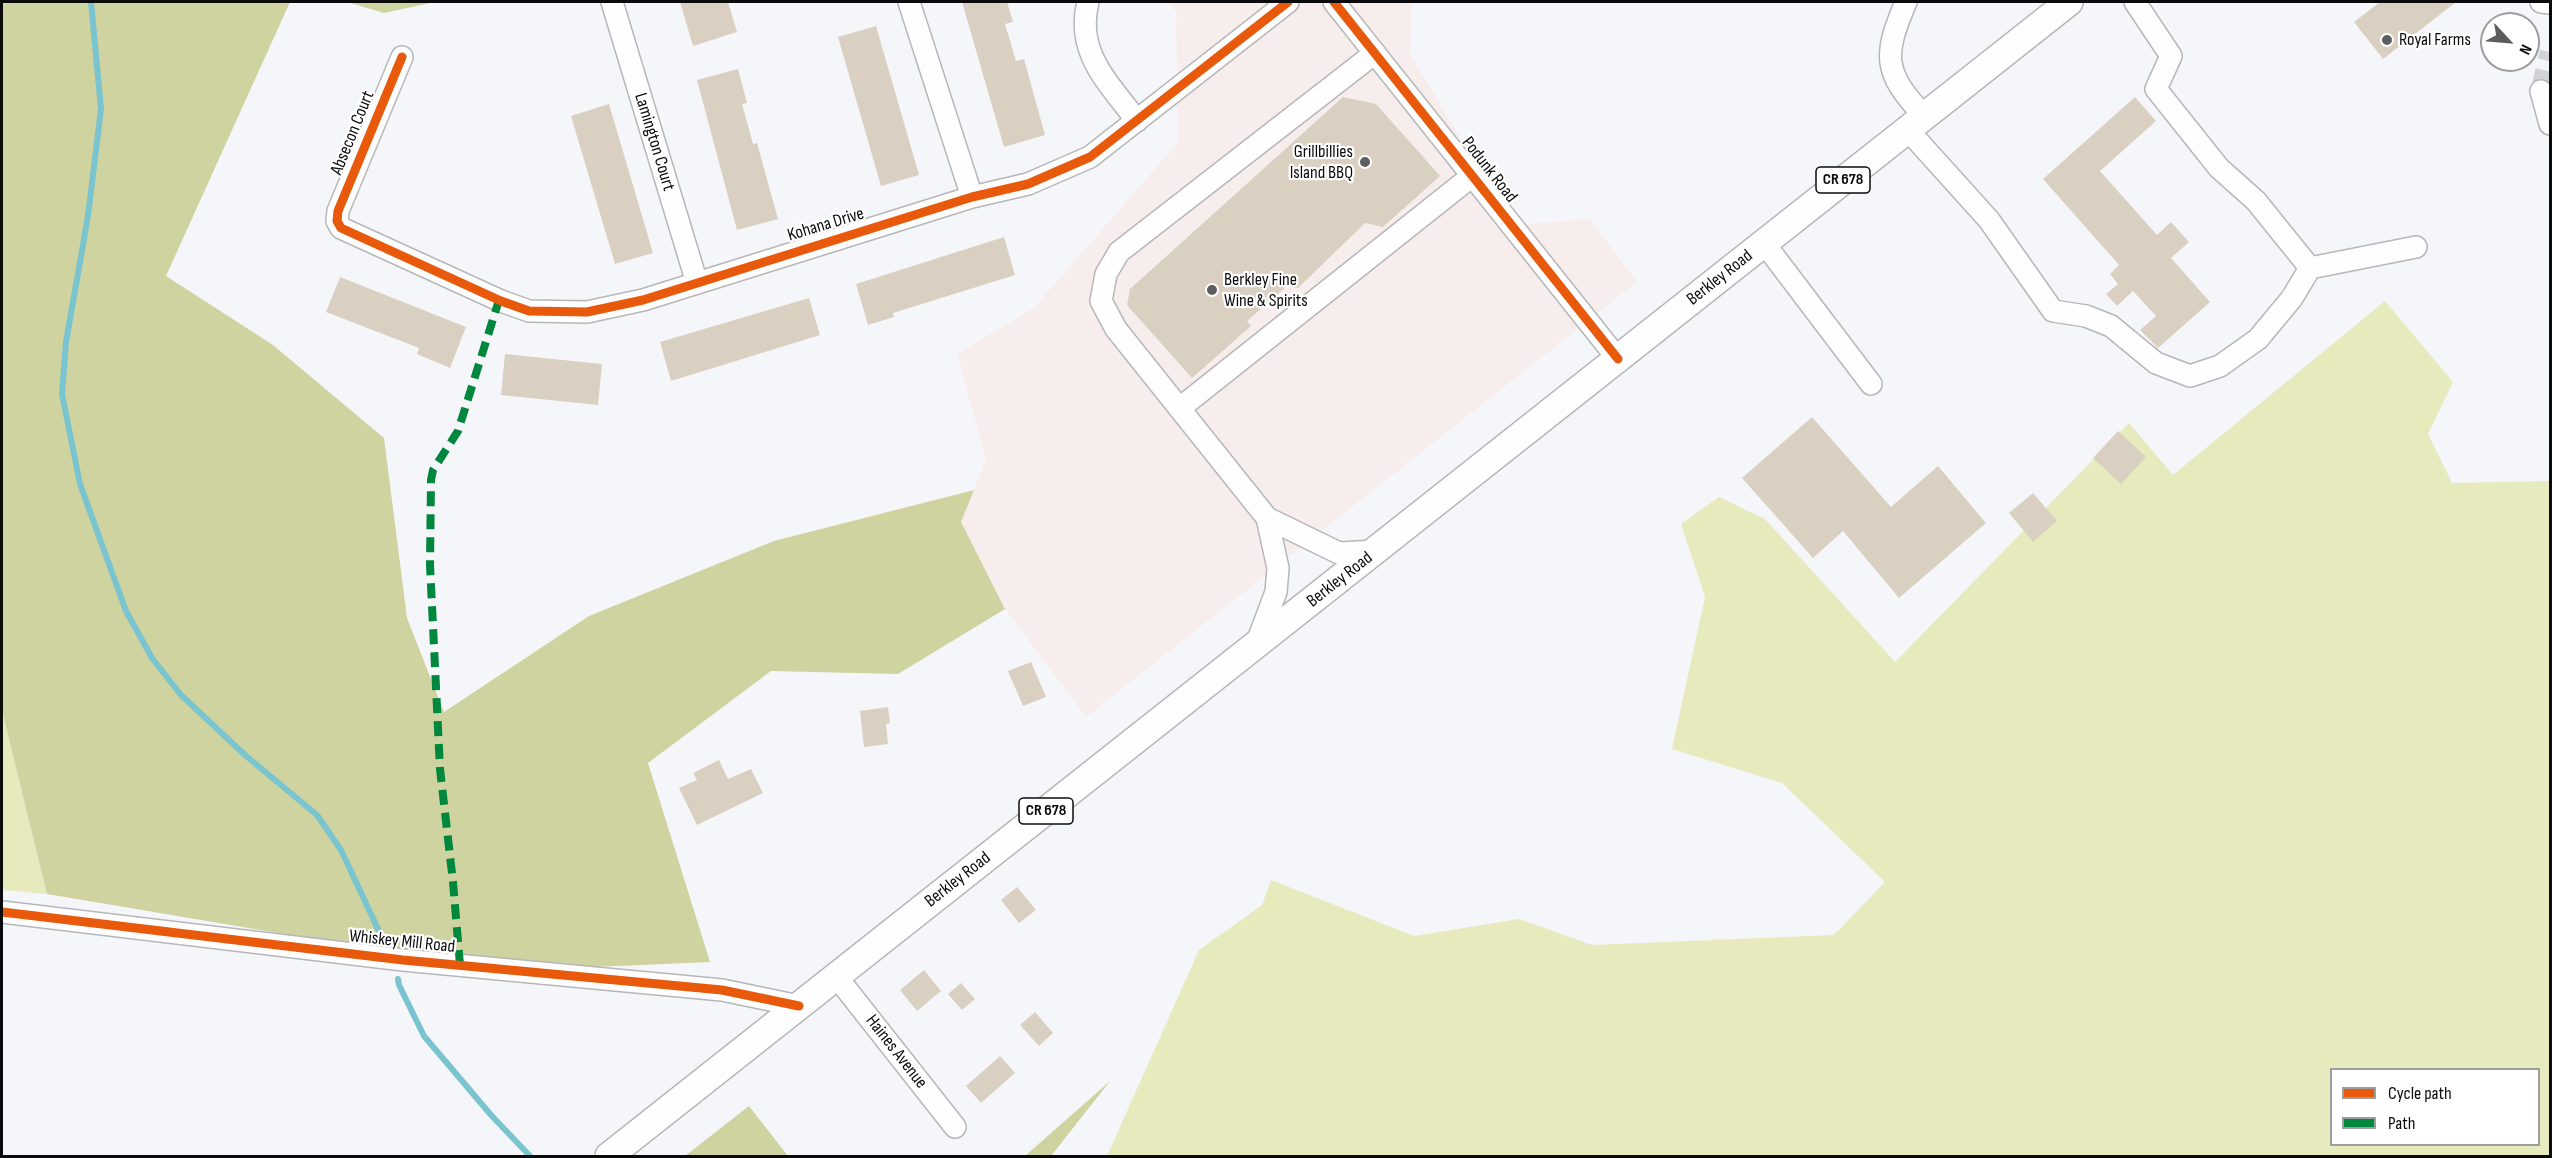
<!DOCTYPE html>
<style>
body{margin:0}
#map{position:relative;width:2552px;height:1158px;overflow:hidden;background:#f5f6fa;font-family:"Sofia Sans Condensed",sans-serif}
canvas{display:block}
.frame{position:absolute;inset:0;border:3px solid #0b0b0d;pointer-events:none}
.legend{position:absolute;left:2330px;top:1068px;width:210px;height:78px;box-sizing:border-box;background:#fff;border:2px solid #9d9d9e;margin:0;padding:8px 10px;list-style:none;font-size:18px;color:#0b0b0d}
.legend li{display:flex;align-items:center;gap:12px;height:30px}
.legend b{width:30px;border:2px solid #9d9d9e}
.north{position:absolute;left:2480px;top:12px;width:60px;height:60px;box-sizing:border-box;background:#fff;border:2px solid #9d9d9e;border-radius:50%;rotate:116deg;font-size:16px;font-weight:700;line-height:24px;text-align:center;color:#0b0b0d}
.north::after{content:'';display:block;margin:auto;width:21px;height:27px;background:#5d5d60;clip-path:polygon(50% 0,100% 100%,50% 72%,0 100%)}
</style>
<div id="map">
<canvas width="2552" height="1158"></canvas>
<div class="frame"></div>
<ul class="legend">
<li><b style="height:8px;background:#e8590c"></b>Cycle path</li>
<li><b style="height:8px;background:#00873e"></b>Path</li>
</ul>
<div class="north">N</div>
</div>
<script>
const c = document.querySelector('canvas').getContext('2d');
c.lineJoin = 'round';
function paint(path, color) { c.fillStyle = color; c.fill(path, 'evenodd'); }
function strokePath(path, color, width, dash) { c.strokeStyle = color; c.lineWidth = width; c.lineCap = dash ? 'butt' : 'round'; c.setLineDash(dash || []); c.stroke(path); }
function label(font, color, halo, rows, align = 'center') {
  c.font = font + ' "Sofia Sans Condensed",sans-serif'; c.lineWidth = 4.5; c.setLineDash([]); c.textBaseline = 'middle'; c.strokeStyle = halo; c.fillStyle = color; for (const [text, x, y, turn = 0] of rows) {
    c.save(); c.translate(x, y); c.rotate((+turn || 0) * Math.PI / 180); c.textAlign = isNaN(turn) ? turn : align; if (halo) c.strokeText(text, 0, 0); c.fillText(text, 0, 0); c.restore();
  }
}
paint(new Path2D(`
 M1168 2H1412L1410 54 1513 225 1590 219 1637 282 1086 717 1005 609 960 522 986 459 957 354 1034 308 1178 142 1176 12Z`), '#f8eded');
paint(new Path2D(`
 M2385 301 2453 382 2428 434 2452 483 2550 481V1156H1107L1199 950 1262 905 1271 880 1414 936 1519 919 1592 945 1834 935 1885 882 1782 783 1672 749 1705 597 1681 524 1719 497 1765 519 1895 662 2129 423 2173 475ZM2332 1070H2538V1144H2332Z
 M2 711 47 894 2 890Z`), '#e6eabc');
paint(new Path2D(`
 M2 2H290L166 276 273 345 384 438 407 618 444 712 589 616 774 541 974 490 961 522 1005 609 898 674 771 671 648 763 710 962 503 971 47 894 2 711Z
 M347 2H435L384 13Z
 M1110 1081 1051 1156H1025Z
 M749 1106 788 1156H685Z`), '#cfd3a0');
strokePath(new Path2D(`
 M91 2 101 109 88 216 66 342 62 394 80 484 126 611 152 658 181 695 245 755 317 815 341 850 378 929
 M398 979 399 985 424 1036 491 1115 530 1156`), '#7ac4cf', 6);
paint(new Path2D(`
 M680 2H728L737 32 693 46Z
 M962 2H1007L1013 22 1005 24 1016 61 1024 59 1045 135 1004 147Z
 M2380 2H2456L2383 59 2354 22Z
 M876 26 919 175 881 186 838 37Z
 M738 69 747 103 742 104 753 144 757 143 778 219 737 230 697 80Z
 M1343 97 1376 104 1440 176 1383 227 1365 223 1298 288 1287 286 1247 321 1251 326 1192 378 1127 305 1130 289Z
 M2135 97 2156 121 2100 171 2157 235 2171 222 2189 242 2171 258 2210 302 2158 348 2140 330 2156 316 2133 291 2117 306 2106 294 2118 284 2110 274 2119 265 2043 179Z
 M609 104 653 253 615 264 571 116Z
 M1004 237 1015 275 893 313 894 317 868 325 856 284Z
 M340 277 466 327 450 368 417 354 419 348 326 312Z
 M809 298 820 335 671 381 660 342Z
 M505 354 602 364 598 405 501 395Z
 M1812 417 1891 507 1938 466 1986 523 1899 598 1843 531 1813 558 1742 478Z
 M2118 431 2146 457 2121 484 2093 458Z
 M2033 493 2057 521 2033 542 2009 513Z
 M1031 662 1046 697 1023 706 1008 671Z
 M888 707 890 723 886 724 888 744 864 747 860 711Z
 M719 760 728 779 751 769 763 793 697 825 679 788 697 780 693 773Z
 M1017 887 1036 910 1019 923 1001 900Z
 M924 970 941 991 917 1011 900 990Z
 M961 983 975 999 962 1010 948 994Z
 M1035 1012 1053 1033 1039 1046 1020 1025Z
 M1000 1056 1015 1073 981 1103 966 1086Z`), '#dad0c1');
strokePath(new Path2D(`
 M2541 91 2550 52`), '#d2d3d6', 21, [21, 10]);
const minor = new Path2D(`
 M612 2 697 283
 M909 2 972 197
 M1088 2C1075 53 1109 83 1137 121
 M1334 2 1618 359
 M1906 2C1883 56 1883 72 1924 116
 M2135 2 2171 56 2156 89 2219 168 2256 201 2310 268 2416 247
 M2541 2 2550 3
 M402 57 338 211 337 221 341 228 501 301 529 311 587 312 643 300 972 197 1028 184 1090 157 1288 2
 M2541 91 2550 124
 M1907 129 1989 220 2053 311 2086 316 2111 326 2156 363 2190 376 2220 366 2258 339 2292 298 2310 268
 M1764 243 1871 384
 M1180 408 1472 176
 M1267 518 1339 553 1376 551
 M1256 645 1276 592 1278 568 1267 518 1116 329 1101 301 1106 274 1119 252 1375 53
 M2 912 403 960 722 990 799 1006
 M836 976 955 1127`);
const major = new Path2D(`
 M609 1156 2069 2`);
strokePath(minor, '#b7b7ba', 24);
strokePath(major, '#b7b7ba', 30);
strokePath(minor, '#fefefe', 21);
strokePath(major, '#fefefe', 27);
strokePath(new Path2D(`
 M460 965 453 882 440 769 430 565 431 480 433 470 458 431 499 300`), '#00873e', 8, [15, 8]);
strokePath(new Path2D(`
 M1334 2 1618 359
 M402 57 338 211 337 221 341 228 501 301 529 311 587 312 643 300 972 197 1028 184 1090 157 1288 2
 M2 912 403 960 722 990 799 1006`), '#e8590c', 9);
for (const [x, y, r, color] of [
 [2387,40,6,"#5d5d60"],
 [1365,162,6,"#5d5d60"],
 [1212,290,6,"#5d5d60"]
]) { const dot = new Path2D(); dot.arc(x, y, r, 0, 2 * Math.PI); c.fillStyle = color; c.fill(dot); strokePath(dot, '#fff', 2); }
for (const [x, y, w] of [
 [1843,180,54],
 [1046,811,54]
]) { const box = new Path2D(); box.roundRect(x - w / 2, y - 13, w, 26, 4.5); c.fillStyle = '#fff'; c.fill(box); strokePath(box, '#0b0b0d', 1.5); }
label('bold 16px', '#0b0b0d', null, [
 ["CR 678",1843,180],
 ["CR 678",1046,811]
]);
label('18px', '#0b0b0d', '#fff', [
 ["Royal Farms",2399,40],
 ["Grillbillies",1353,152,"right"],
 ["Island BBQ",1353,173,"right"],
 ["Berkley Fine",1224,280],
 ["Wine & Spirits",1224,301]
], 'left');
label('18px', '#0b0b0d', '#fff', [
 ["Absecon Court",353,133,-68],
 ["Lamington Court",654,142,73],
 ["Podunk Road",1489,170,52],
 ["Kohana Drive",826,225,-17],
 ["Berkley Road",1720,278,-38],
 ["Berkley Road",1340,580,-38],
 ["Berkley Road",958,880,-38],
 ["Whiskey Mill Road",402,942,6],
 ["Haines Avenue",896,1052,52]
]);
</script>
